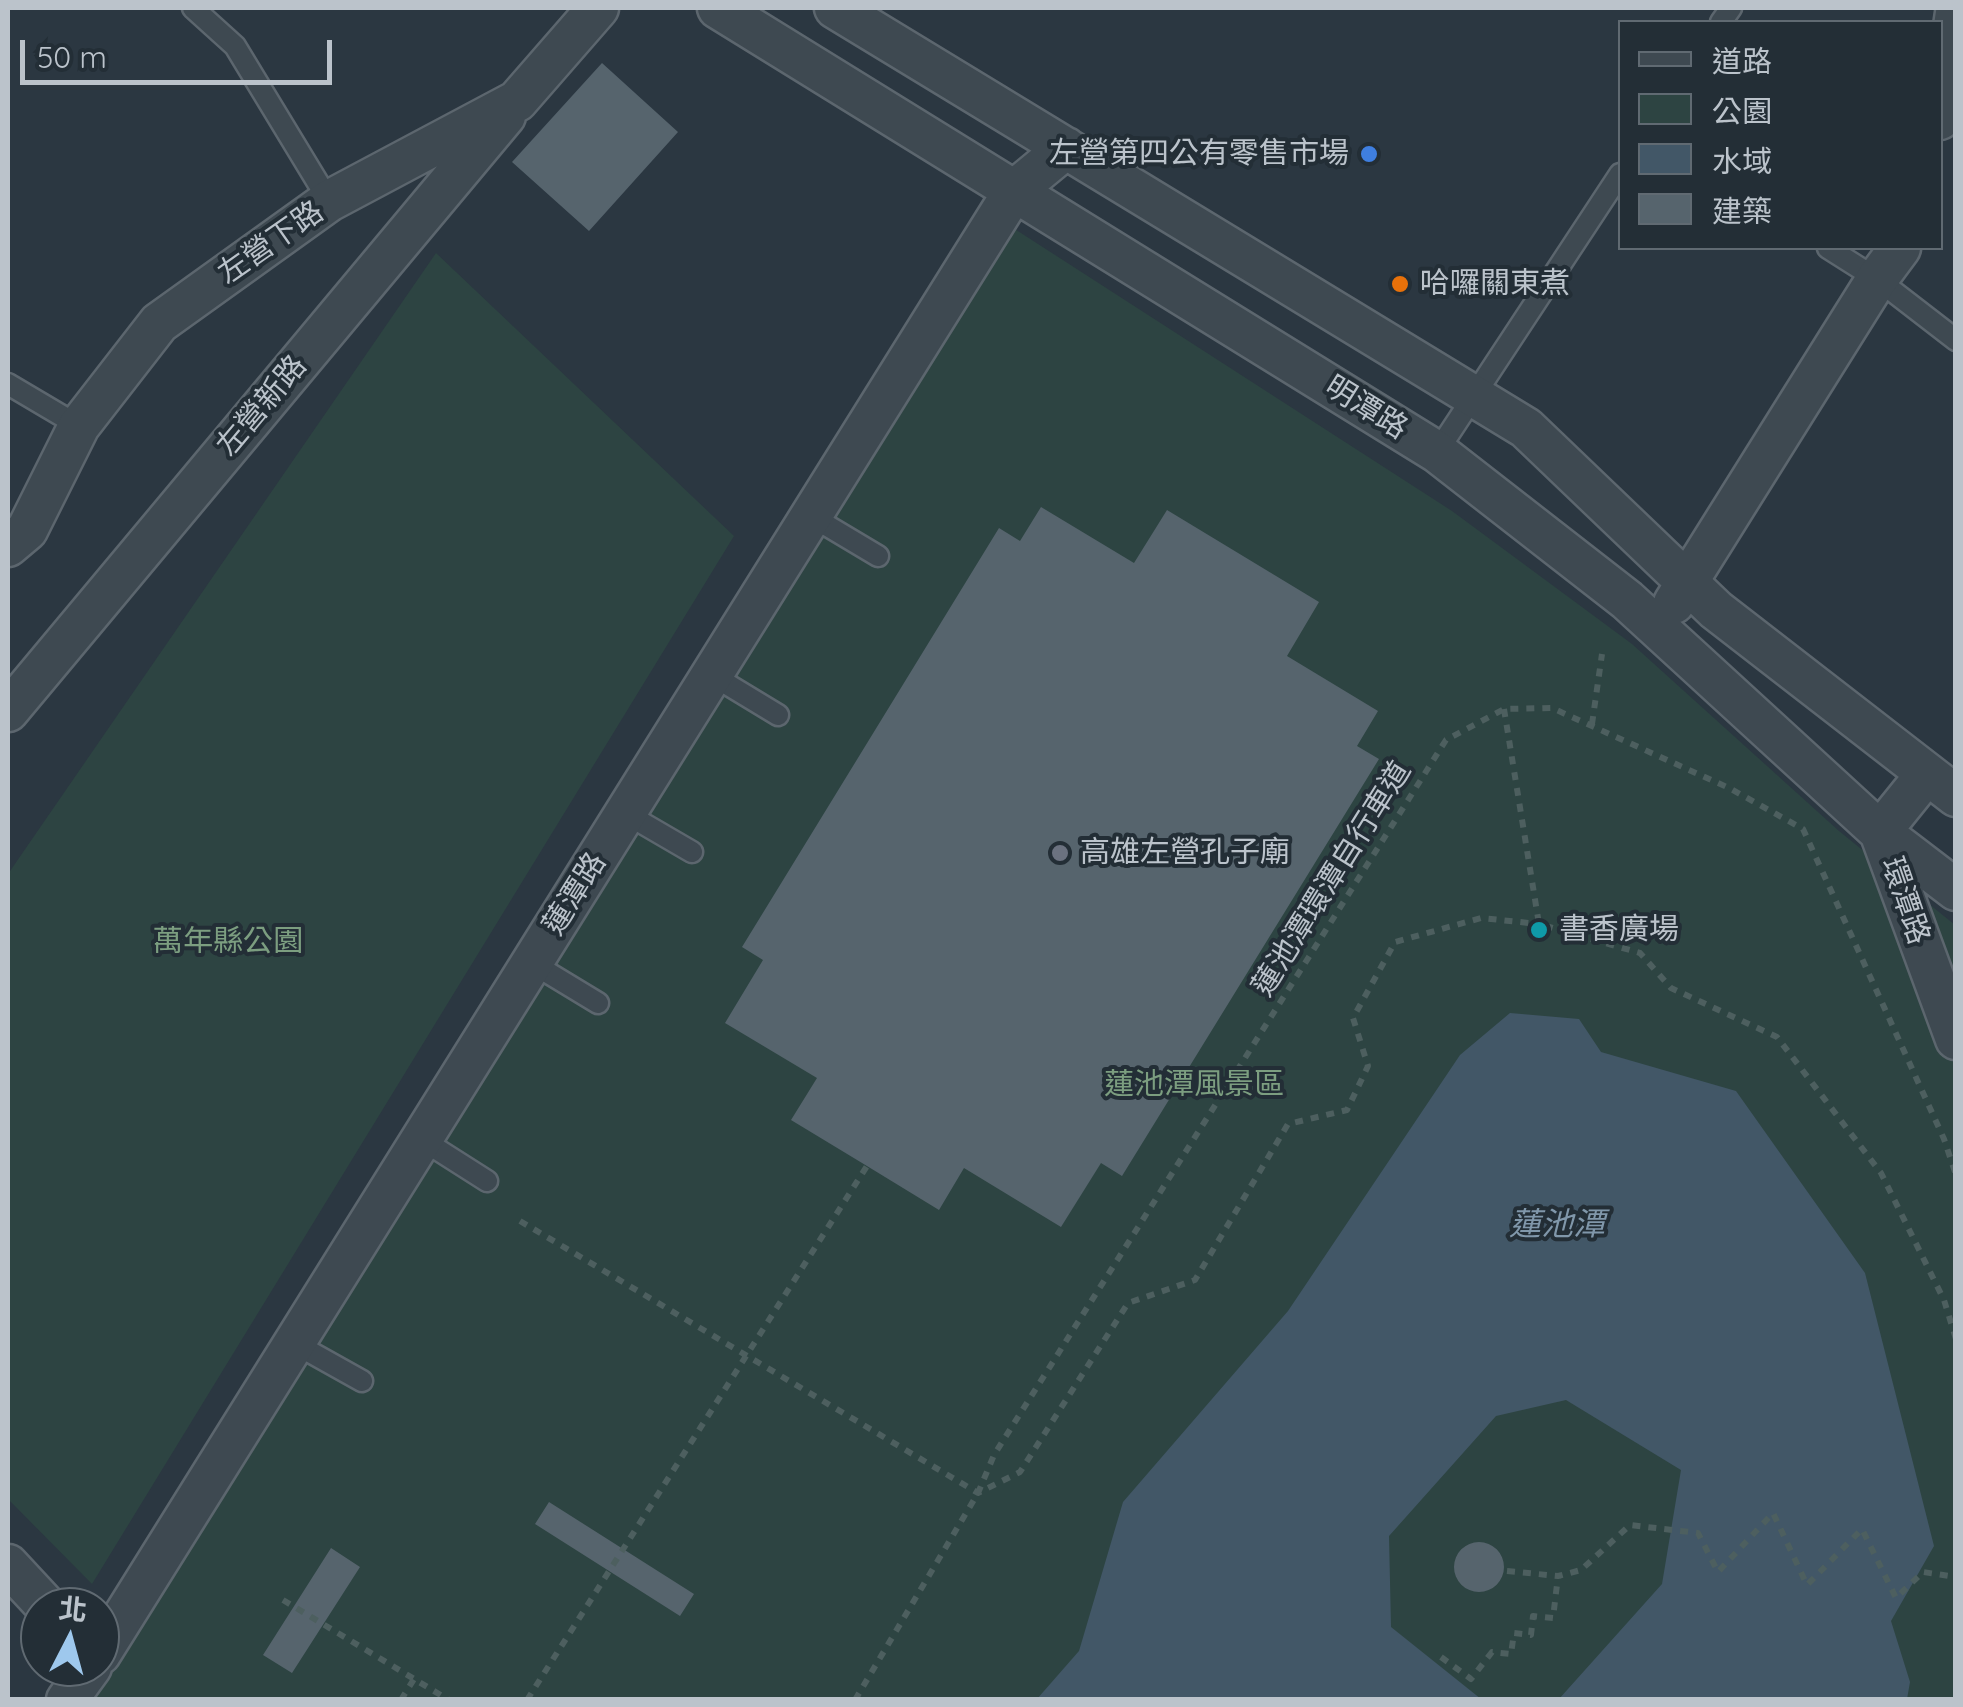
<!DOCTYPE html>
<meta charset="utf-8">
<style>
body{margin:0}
#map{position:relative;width:1963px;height:1707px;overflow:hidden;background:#2b3741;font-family:Quicksand,"Noto Sans TC",sans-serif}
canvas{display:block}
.frame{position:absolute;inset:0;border:10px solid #bbc3cb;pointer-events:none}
.legend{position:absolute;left:1618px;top:20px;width:325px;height:230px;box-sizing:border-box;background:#232e36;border:2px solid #606a72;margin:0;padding:12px 18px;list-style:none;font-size:30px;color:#bbc3cb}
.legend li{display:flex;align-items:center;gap:20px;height:50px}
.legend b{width:50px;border:2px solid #606a72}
.north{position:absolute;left:20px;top:1587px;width:100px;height:100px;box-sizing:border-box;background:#232e36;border:2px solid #606a72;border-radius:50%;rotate:6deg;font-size:28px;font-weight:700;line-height:40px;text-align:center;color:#bbc3cb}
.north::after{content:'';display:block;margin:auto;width:35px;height:45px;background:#9ec8ed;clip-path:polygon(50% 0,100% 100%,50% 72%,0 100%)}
.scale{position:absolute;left:20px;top:40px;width:312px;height:45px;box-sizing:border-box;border:5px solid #bbc3cb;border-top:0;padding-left:12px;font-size:30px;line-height:35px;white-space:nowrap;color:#bbc3cb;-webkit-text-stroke:8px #232e36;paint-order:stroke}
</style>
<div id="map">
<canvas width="1963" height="1707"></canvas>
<div class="frame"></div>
<ul class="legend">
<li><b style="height:12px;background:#3e4951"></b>道路</li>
<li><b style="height:28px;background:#2d4442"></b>公園</li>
<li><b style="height:28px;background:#425767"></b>水域</li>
<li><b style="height:28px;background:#56646d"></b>建築</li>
</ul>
<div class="north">北</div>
<div class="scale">50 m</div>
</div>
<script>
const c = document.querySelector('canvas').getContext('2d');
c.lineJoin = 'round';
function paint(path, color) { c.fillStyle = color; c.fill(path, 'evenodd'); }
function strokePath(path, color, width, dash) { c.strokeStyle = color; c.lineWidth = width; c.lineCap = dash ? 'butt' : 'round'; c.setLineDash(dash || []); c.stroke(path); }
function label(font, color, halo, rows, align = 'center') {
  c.font = font + ' Quicksand,"Noto Sans TC",sans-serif'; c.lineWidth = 8; c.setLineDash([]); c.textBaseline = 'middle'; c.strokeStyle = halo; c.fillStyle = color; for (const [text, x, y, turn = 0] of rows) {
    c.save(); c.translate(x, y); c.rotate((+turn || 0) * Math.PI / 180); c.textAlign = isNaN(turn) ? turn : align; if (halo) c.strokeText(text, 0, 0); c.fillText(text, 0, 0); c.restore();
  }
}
paint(new Path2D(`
 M1007 224 1452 511 1632 644 1839 831 1955 925V1699L88 1700Z
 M436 253 734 536 92 1584 8 1499V874Z`), '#2d4442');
paint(new Path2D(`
 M1510 1013 1579 1019 1601 1052 1736 1091 1865 1273 1934 1546 1891 1621 1910 1682 1907 1699H1559L1662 1584 1681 1470 1566 1400 1496 1416 1389 1536 1391 1627 1481 1699H1037L1079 1651 1123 1502 1288 1311 1460 1055Z`), '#425767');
paint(new Path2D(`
 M602 63 678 132 589 231 512 162Z
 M1041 507 1134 563 1167 510 1319 602 1287 656 1378 711 1357 746 1379 759 1122 1176 1101 1163 1061 1227 964 1168 939 1210 867 1166 791 1120 817 1078 725 1023 763 960 742 947 999 528 1020 541Z
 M549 1502 694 1594 680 1616 535 1524Z
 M1454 1567a25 25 0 1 1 50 0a25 25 0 1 1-50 0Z
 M331 1548 360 1567 292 1673 263 1655Z`), '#56646d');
const service = new Path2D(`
 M193 8 235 46 329 201
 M1721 22 1731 8
 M1828 248 1877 279 1956 340
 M8 384 79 426
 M1437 452 1620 174
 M811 516 878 556
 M712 675 778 715
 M625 813 692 852
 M532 963 598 1003
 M421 1139 487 1181
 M294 1343 362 1381`);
const minor = new Path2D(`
 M718 8 1437 452 1627 600 1880 832 1956 890
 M835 8 1526 428 1716 610 1956 796
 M1940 119 1956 13
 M8 546 27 530 79 426 159 323 329 201 517 101 598 8
 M1674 603 1877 279 1900 248
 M8 711 505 116
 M1880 832 1956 1039
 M1880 832 1926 775
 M8 1565 47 1607
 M100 1654 1014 191 1066 148
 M67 1700 91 1667`);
strokePath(service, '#5c666e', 25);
strokePath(minor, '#5c666e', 45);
strokePath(new Path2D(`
 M1504 709 1539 924 1640 953 1671 988 1777 1037 1881 1173 1944 1300 1956 1339
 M1592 724 1602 654
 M520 1221 978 1493 1020 1472 1128 1303 1195 1280 1288 1124 1347 1110 1368 1066 1353 1018 1395 942 1481 918 1539 924
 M1507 1571 1558 1576 1581 1570 1630 1525 1698 1533 1718 1572 1773 1513 1807 1585 1862 1529 1896 1598 1923 1572 1956 1577
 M283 1600 449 1700
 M1441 1657 1471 1679 1492 1652 1511 1654 1514 1633 1531 1635 1533 1616 1553 1618 1558 1576
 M401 1700 414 1679
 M527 1700 867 1166
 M855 1700 978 1493 994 1455 1446 740 1504 709 1552 708 1729 788 1803 829 1944 1139 1956 1175`), '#4d5f5f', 6, [8, 8]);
strokePath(service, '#3e4951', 20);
strokePath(minor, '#3e4951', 40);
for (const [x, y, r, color] of [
 [1369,154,10,"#3f7fe0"],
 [1400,284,10,"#e8710a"],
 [1060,853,10,"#6b7280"],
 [1539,930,10,"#0f9aa8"]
]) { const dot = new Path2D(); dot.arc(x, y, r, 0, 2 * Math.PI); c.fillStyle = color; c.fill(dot); strokePath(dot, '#232e36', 4); }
label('30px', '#bbc3cb', '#232e36', [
 ["左營第四公有零售市場",1349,154,"right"],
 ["哈囉關東煮",1420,284],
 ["高雄左營孔子廟",1080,853],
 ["書香廣場",1559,930]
], 'left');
label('30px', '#bbc3cb', '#232e36', [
 ["左營下路",271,243,-35],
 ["左營新路",262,406,-50],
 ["明潭路",1366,408,32],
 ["蓮池潭環潭自行車道",1332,879,-58],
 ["蓮潭路",575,894,-58],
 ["環潭路",1905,901,71]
]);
label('30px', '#7c9e80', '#232e36', [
 ["萬年縣公園",228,942],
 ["蓮池潭風景區",1194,1085]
]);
label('italic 32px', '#8097aa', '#232e36', [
 ["蓮池潭",1557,1225]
]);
</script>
